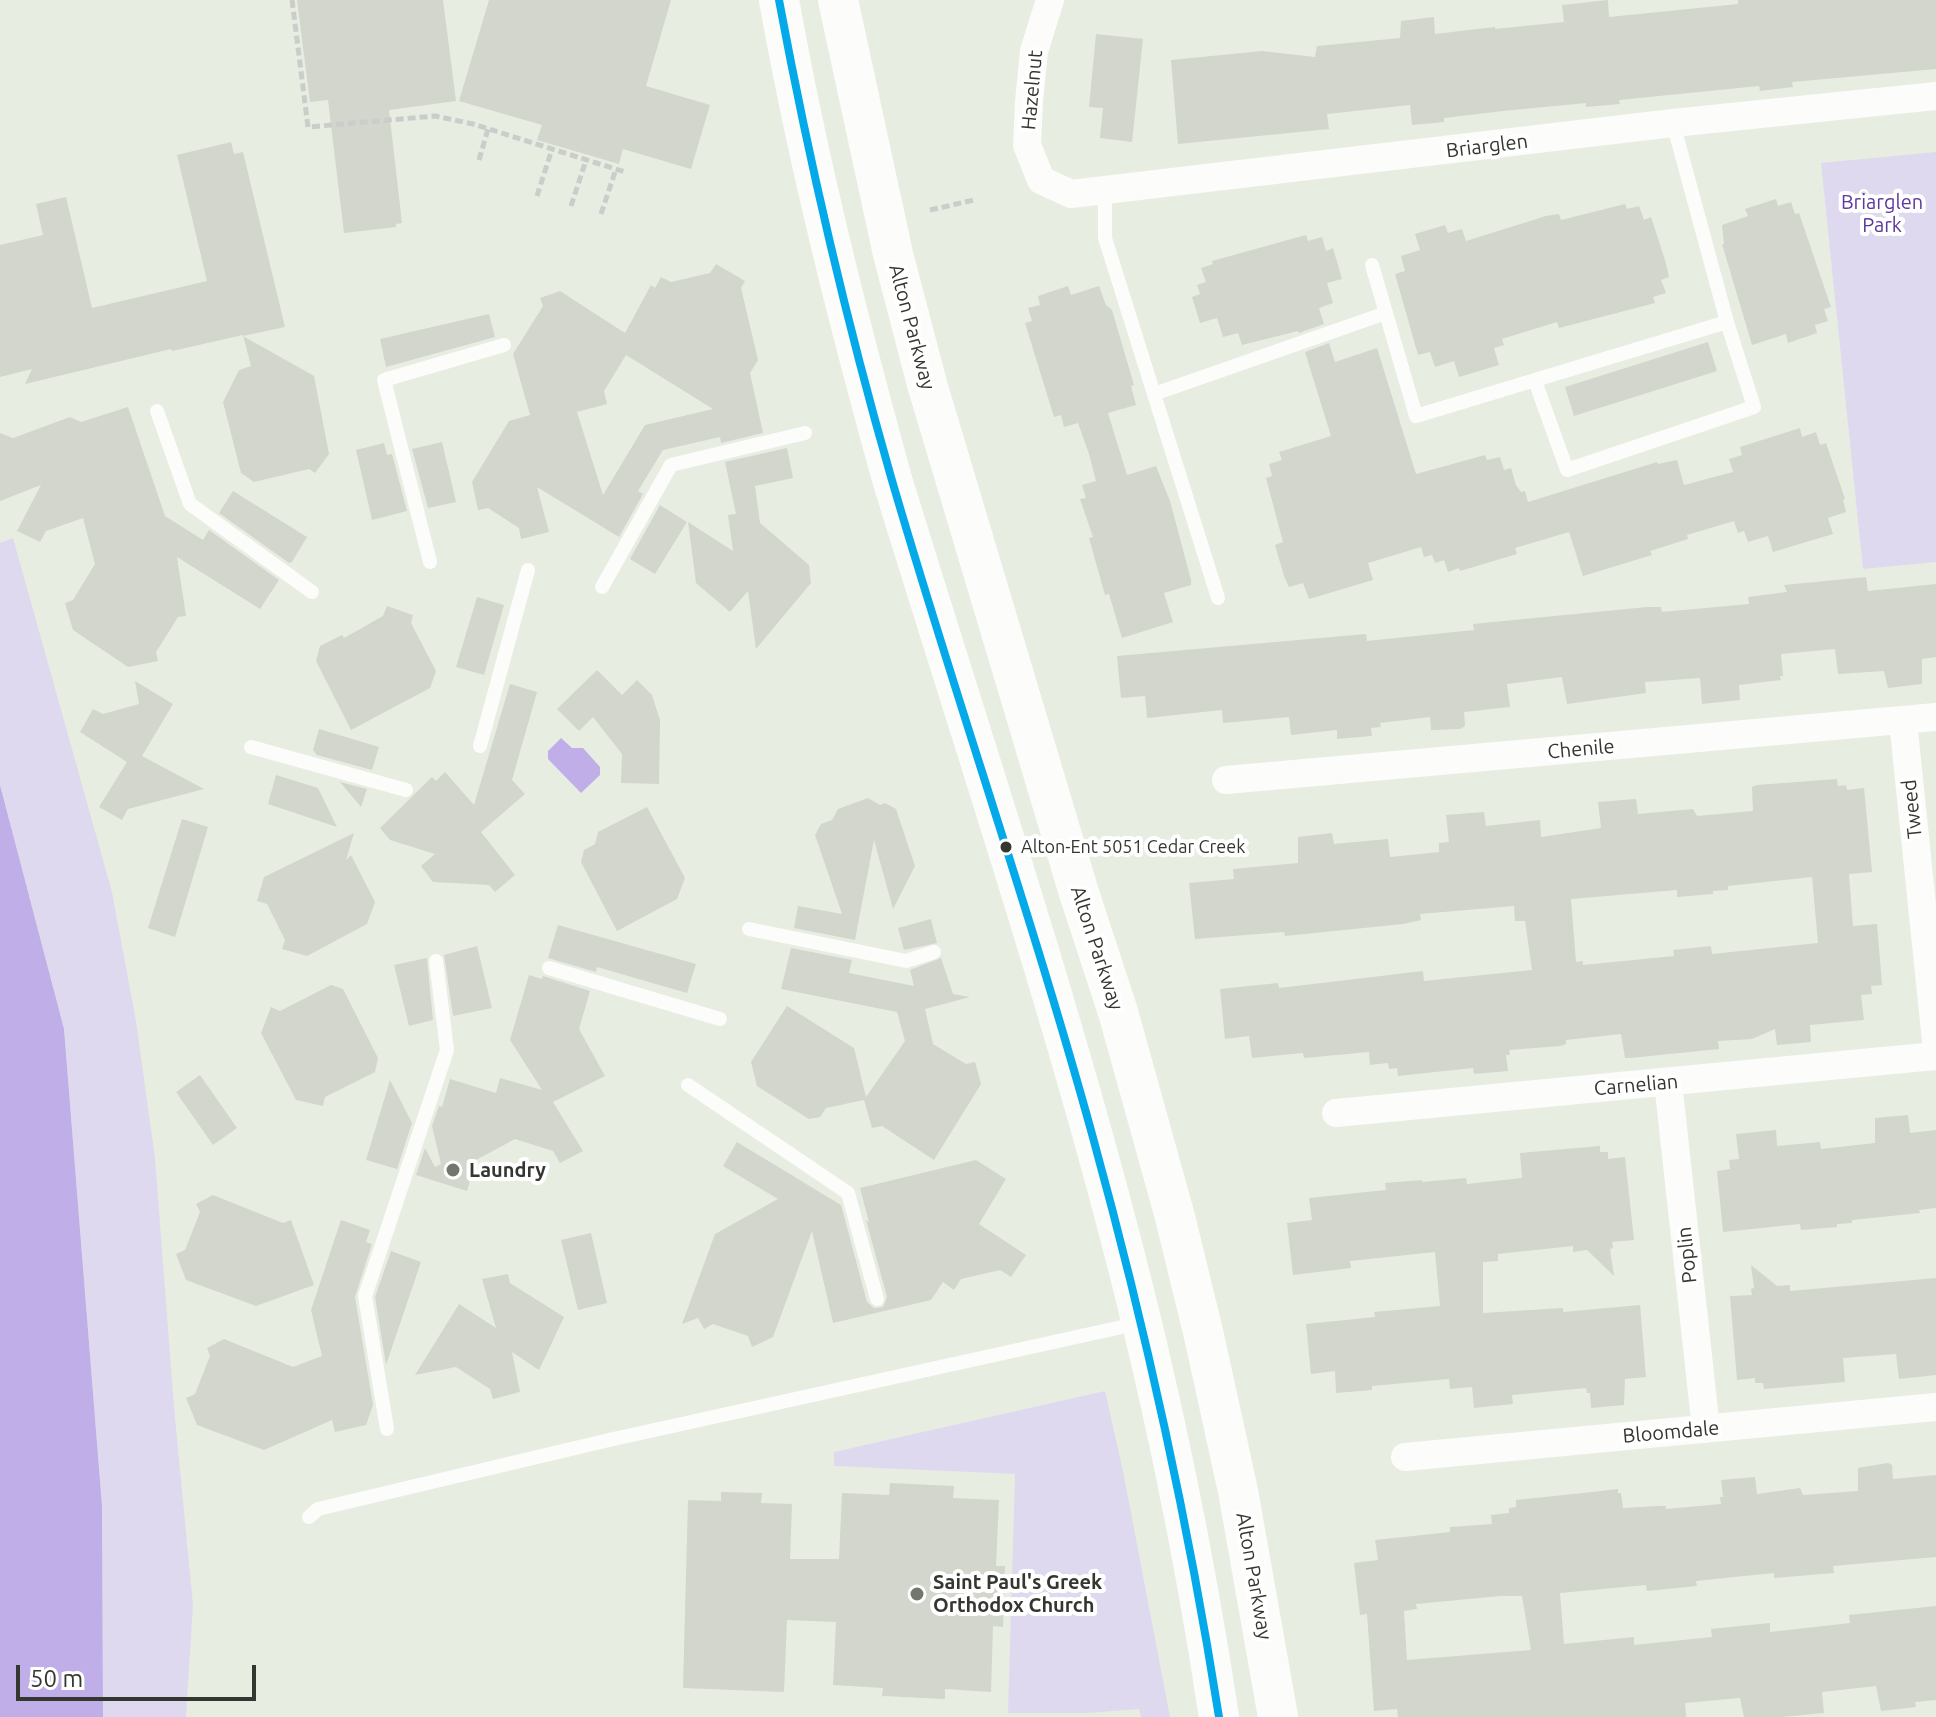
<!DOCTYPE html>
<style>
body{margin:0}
#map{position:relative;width:1936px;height:1717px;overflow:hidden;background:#e8ede2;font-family:Ubuntu,sans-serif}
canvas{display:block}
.scale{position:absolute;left:16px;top:1665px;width:240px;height:36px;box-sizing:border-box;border:4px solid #33372f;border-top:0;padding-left:10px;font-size:24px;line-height:28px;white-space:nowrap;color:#33372f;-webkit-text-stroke:6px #fff;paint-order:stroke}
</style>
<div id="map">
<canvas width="1936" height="1717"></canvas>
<div class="scale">50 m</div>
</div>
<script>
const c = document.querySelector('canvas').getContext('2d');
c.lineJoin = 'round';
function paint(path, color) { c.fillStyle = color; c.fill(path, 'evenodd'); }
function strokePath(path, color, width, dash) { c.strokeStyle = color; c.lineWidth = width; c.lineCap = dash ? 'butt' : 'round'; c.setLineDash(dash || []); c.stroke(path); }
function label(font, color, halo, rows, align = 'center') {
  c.font = font + ' Ubuntu,sans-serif'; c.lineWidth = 8; c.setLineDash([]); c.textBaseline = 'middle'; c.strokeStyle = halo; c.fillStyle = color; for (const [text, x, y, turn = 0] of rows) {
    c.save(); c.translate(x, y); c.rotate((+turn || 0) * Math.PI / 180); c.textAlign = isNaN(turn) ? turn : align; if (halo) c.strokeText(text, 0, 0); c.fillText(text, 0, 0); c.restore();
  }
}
paint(new Path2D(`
 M1936 152V562L1863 569 1821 163Z
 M13 538 112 892 136 1021 155 1158 174 1407 193 1605 186 1717H103L102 1506 64 1029 0 785V543Z
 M1105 1391 1123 1471 1170 1717H1141L1139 1709 1088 1713H1008L1015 1474 834 1466V1452Z`), '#dfd9f0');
paint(new Path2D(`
 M561 738 572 748H583L600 767V775L581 793 548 759V751Z
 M0 785 64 1029 102 1506 103 1717H0Z`), '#bfaee8');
paint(new Path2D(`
 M297 0H443L456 101 389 110 402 223 396 224V227L344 233 328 100 310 102Z
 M489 0H671L646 86 710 105 691 169 623 149 619 164 537 140 542 125 459 101Z
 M1608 0 1609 17 1738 4V0H1936V69L1792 82 1793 87 1760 91 1759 86 1619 100 1620 104 1586 107V103L1503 111 1444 118V122L1412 125 1410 105 1327 114 1329 129 1178 144 1171 60 1262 51 1315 57 1317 46 1400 38 1401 21 1434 17 1435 34 1495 27V29L1564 22 1562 5Z
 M1096 34 1143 39 1132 142 1100 138 1103 108 1089 107Z
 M231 142 234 154 243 152 285 327 243 336 314 376 329 454 315 473 309 469 254 482 241 473 223 402 239 370 251 366 243 335 172 351 171 349 25 384 32 369 0 377V245L43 235 36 204 66 197 92 308 207 281 177 155Z
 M1776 199 1778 206 1791 202 1795 214 1799 213 1831 307 1824 309 1828 321 1815 325 1817 333 1788 343 1786 334 1752 345 1722 244H1724L1722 225 1748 216 1745 209Z
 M1625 204 1627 209 1639 206 1644 220 1651 217 1665 260 1669 277 1661 280 1666 293 1653 297 1655 303 1559 328 1557 322 1502 339 1504 345 1494 348 1499 365 1459 377 1454 361 1435 367 1430 352 1418 355 1395 274 1405 271 1401 256 1420 250 1415 234 1445 225 1448 233 1462 229 1466 241 1546 216 1559 214 1561 220Z
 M1306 235 1308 241 1322 237 1326 251 1333 248 1342 279 1327 283 1333 303 1319 308 1324 324 1299 333 1298 331 1242 345 1238 333 1223 337 1217 318 1200 323 1192 297 1200 294 1197 285 1206 282 1201 268 1213 264 1212 261Z
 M716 264 745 281 741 288 758 360 750 373 763 433 721 443 720 437 663 450 638 491 643 494 619 537 537 487 549 532 521 539 519 528 488 508 478 510 472 482 509 421 530 415 513 354 543 306 540 298 560 291 625 333 651 285 655 288 661 277 671 282 710 273ZM626 355 713 409 645 425 603 495 577 412 607 404 604 391Z
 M1068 286 1071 295 1099 286 1106 305 1112 310 1134 385 1131 386 1136 405 1108 413 1127 475 1156 466 1170 501 1191 580V585L1164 593 1173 622 1122 638 1109 594 1105 595 1089 538 1093 537 1080 499 1086 498 1082 485 1096 481 1089 454 1078 423 1064 427 1061 415 1054 417 1025 323 1032 321 1028 308 1040 305 1038 296Z
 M489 314 495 337 386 367 380 339Z
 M1708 342 1717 371 1574 416 1565 387Z
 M1329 343 1335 362 1377 348 1416 474 1485 455 1487 460 1500 457 1504 470 1511 468 1516 485 1521 492 1525 491 1528 502 1657 462 1658 464 1677 460 1684 485 1733 472 1729 459 1742 455 1740 447 1800 428 1802 437 1816 432 1820 445 1826 443 1845 499 1843 500 1846 512 1828 518 1833 534 1773 552 1768 536 1748 542 1744 531 1738 533 1734 521 1687 535 1688 539 1650 551 1652 555 1583 576 1569 532 1515 548 1517 554 1460 571 1459 568 1448 572 1444 560 1435 563 1432 555 1424 557 1421 547 1368 563 1373 580 1309 599 1303 583 1289 587 1284 576 1275 545 1283 542 1266 478 1272 476 1269 464 1282 460 1279 452 1331 436 1305 352Z
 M128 407 165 516 203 540 209 530 279 580 260 609 177 557 186 616 178 617 156 652 158 661 128 667 73 630 65 603 73 600 95 564 83 518 46 531 40 542 17 531 41 485 0 501V433L13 438 70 417 81 422Z
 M442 442 456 502 428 508 412 449Z
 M384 443 387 455 392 454 407 511 372 520 356 450Z
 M787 448 793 478 755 486 760 523 809 565 811 583 756 649 748 591 730 612 696 583 688 522 733 551 728 515 736 514 725 462Z
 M233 491 307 537 292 562 289 563 219 513Z
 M660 505 687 522 655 574 630 559Z
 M1866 577 1868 591 1936 584V657L1922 659V684L1888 688 1884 671 1838 674 1835 649 1781 654 1783 676H1780L1781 680 1739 685 1740 700 1702 704 1700 678 1645 682 1646 693 1567 704 1562 677 1507 684 1510 707 1464 712 1465 726 1460 729 1431 730 1430 717 1380 723 1381 727 1371 728 1372 736 1337 739V730L1291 735 1289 717 1223 723 1222 710 1147 718 1145 696 1121 698 1117 656 1366 634 1367 641 1474 630 1473 624 1534 618 1647 607H1661L1662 612 1749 604 1748 597 1787 592 1784 585Z
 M477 597 504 605 484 675 456 667Z
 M387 606 413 615 411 623 436 671 430 688 351 730 316 661 320 646 342 635 344 638 383 616Z
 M597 670 622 695 637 680 652 695 660 720 659 784 621 783 622 754 593 717 579 731 557 709Z
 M135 681 173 704 142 756 204 789 128 809 122 820 99 807 127 762 80 732 93 709 103 714 139 704Z
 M510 684 537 692 512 780 525 794 481 832 515 875 495 892 489 885 433 882 421 866 435 854 390 840 380 828 432 777 436 781 445 772 474 805Z
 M319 729 379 747 372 770 317 755 313 750Z
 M276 775 318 788 337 827 268 804Z
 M1837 779 1838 786 1846 785 1847 790 1864 788 1872 872 1849 874 1853 926 1877 924 1882 985 1871 986 1872 994 1861 995 1864 1020 1810 1025 1811 1042 1777 1045 1775 1029 1752 1039 1718 1041 1719 1049 1630 1058H1625L1621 1034 1566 1040V1044L1560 1046 1509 1050 1510 1055H1506L1508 1071 1474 1074 1473 1068 1398 1076 1397 1068 1389 1069 1388 1063 1370 1065 1369 1052 1304 1058 1303 1053 1252 1058 1249 1036 1225 1039 1220 989 1278 983 1279 988 1423 971 1424 981 1532 970 1525 921H1515L1514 906 1420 914 1421 920 1403 924 1285 936 1284 932 1195 939 1189 883 1234 879 1233 869 1298 863V837L1332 833 1334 844 1388 839 1390 857 1439 852V843L1449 842 1446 815 1484 812 1486 826 1540 820 1541 837 1601 828 1598 802 1636 799 1638 814 1693 809 1697 816 1753 811 1752 787 1757 785ZM1812 877 1818 943 1712 954 1711 946 1673 950 1674 956 1583 965V961L1576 962 1571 899 1677 890V897L1713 894V891L1728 890V886Z
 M340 782 367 789 361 807Z
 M868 798 880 805 885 803 896 809 915 866 893 909 874 840 855 940 794 928 798 906 842 914 815 835 821 824 832 820 838 809Z
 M647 807 685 878 677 899 617 931 581 862 584 850 595 844 598 832Z
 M182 819 208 827 175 937 148 928Z
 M354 833 346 860 351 855 375 902 367 924 307 956 282 949 285 940 267 904 257 901 264 877Z
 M931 919 937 943 904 950 898 928Z
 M558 925 696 964 687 993 597 967 596 972 548 958Z
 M477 946 492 1008 453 1016 444 955Z
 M791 948 852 960 849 973 914 986 910 970 941 958 953 994 970 997 925 1009 933 1044 966 1064 975 1062 981 1084 934 1160 882 1126 872 1128 864 1100 826 1108 820 1117 809 1119 757 1086 751 1062 787 1006 854 1048 866 1097 905 1041 897 1012 781 989Z
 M427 958 433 1020 409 1026 394 965Z
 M529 975 542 979 543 976 590 991 579 1029 605 1076 553 1102 583 1151 560 1163 553 1151 515 1139 476 1160 467 1191 416 1175 425 1148 435 1167 441 1164 432 1126 439 1106 442 1107 450 1079 496 1093 500 1078 542 1090 510 1040Z
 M331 985 343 989 378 1058 375 1072 325 1097 323 1106 296 1100 261 1033 271 1007 280 1011Z
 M200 1075 237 1128 213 1145 176 1092Z
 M390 1080 412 1123 397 1169 366 1160Z
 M1908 1115 1910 1133 1936 1130V1208L1919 1210 1920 1213 1852 1220V1223L1837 1224V1227L1801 1230 1800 1224 1723 1232 1717 1171 1730 1169 1729 1160 1739 1159 1736 1134 1776 1130 1777 1146 1820 1142 1821 1149 1875 1143V1118Z
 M737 1142 841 1205 867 1302 874 1308 883 1307 887 1297 866 1220 869 1222 860 1188 976 1160 1006 1179 979 1224 1026 1255 1011 1277 1000 1270 961 1279 954 1290 943 1282 931 1300 833 1323 812 1231 773 1337 752 1347 748 1336 713 1324 704 1329 698 1318 682 1324 715 1234 778 1199 723 1166Z
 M1600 1146V1152H1608V1159L1625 1157 1634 1240 1612 1242 1613 1248 1610 1249 1614 1276 1587 1250 1573 1252V1246L1498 1254V1261L1483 1262V1313L1563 1308V1312L1640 1305 1646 1377 1625 1379 1624 1405 1591 1408 1590 1393H1587L1586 1388 1512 1395 1513 1404 1474 1408 1472 1387 1450 1389 1449 1379 1372 1386V1390L1336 1393 1335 1371 1311 1374 1306 1324 1375 1317 1374 1312 1440 1306 1435 1252 1350 1261 1351 1268 1293 1275 1287 1223 1312 1220 1309 1198 1386 1190 1385 1183 1422 1180V1182L1466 1178 1467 1184 1522 1178 1520 1153Z
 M213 1195 283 1223 291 1220 314 1285 256 1306 186 1280 176 1254 185 1250 200 1212 196 1204Z
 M341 1220 370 1230 366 1242 372 1244 355 1297 373 1405 366 1425 335 1432 332 1420 264 1450 197 1425 186 1398 195 1394 210 1356 207 1348 224 1339 293 1367 322 1356 311 1310Z
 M591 1233 607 1303 578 1310 561 1240Z
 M391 1251 421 1262 386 1365 375 1297Z
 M1751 1265 1777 1286 1790 1285V1291L1936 1278V1375L1899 1379 1896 1354 1843 1358 1845 1382 1764 1389 1763 1383H1755V1378L1737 1380 1730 1296 1752 1295 1751 1289 1754 1288Z
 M508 1274 510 1283 564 1317 539 1370 512 1352 520 1392 493 1399 490 1389 456 1367 415 1375 459 1304 496 1328 482 1279Z
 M1888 1463 1892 1465 1893 1479 1936 1475V1557L1833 1566 1834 1573 1774 1578V1573L1696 1581 1697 1586 1647 1591 1646 1585 1560 1593 1564 1644 1634 1637V1645L1712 1637 1711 1629 1770 1623V1632L1850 1623 1849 1615 1936 1606V1700L1915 1702 1916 1707 1881 1711 1876 1686 1822 1692 1824 1713 1782 1717H1744L1740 1698 1685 1703 1686 1717H1398L1397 1709 1374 1711 1367 1614 1360 1615 1354 1563 1378 1560 1375 1540 1450 1532V1527L1492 1524 1491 1515 1509 1513V1508L1516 1507V1500L1583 1493 1618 1489V1493H1621L1623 1508 1658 1506H1666V1509L1721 1504 1720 1497H1723L1721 1480 1755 1477 1757 1494 1800 1488 1803 1495 1858 1491V1468ZM1500 1596H1522L1531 1650 1407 1660 1404 1611 1417 1609 1416 1604Z
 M890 1483 954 1486 953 1498 999 1500 996 1566H1005L1003 1627 993 1626 991 1692 945 1689V1699L882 1696 883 1688 833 1685 836 1622 787 1620 784 1692 683 1688 688 1500 721 1501V1492L762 1493 761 1503 792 1504 790 1559H839L842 1493 889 1495Z`), '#d2d6cd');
strokePath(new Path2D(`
 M292 0 308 127 435 116 473 124 625 172
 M479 160 488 129
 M537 196 552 149
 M571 206 586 160
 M930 210 974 200
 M601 214 616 169`), '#cbcdca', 5, [8, 4]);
strokePath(new Path2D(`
 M1105 192V238L1218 598
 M1372 265 1416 416 1727 322 1673 123
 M1535 381 1567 470 1754 407 1727 322
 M1154 394 1386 313
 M157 411 190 504 312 592
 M430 562 384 380 504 345
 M602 587 671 465 805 433
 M480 746 528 570
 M251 747 406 790
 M749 929 906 961 934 952
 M549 968 720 1019
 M688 1085 848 1193 877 1299
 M387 1429 365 1296 447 1050 436 961
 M309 1517 318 1509 609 1440 1140 1323`), '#fcfcfb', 14);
strokePath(new Path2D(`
 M1050 0 1034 51 1029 102 1027 145 1041 180 1071 194 1673 123 1936 96
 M1903 721 1936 1041
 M1226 780 1936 717
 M1668 1082 1706 1429
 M1336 1113 1936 1056
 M1405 1457 1936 1407`), '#fcfcfb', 28);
strokePath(new Path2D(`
 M779 0C808 162 848 320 892 479 968 727 1051 974 1117 1225 1160 1387 1194 1551 1219 1717
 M838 0 893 254 927 384 1079 893 1118 1012 1175 1217 1204 1336 1238 1491 1278 1717`), '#fcfcfb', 40);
strokePath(new Path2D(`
 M779 0C809 161 846 320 891 477 955 697 1031 913 1092 1134 1145 1326 1188 1520 1219 1717`), '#03a9e8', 8);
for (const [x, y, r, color] of [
 [1006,847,7,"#33372f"],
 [453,1170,8,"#72776e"],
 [917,1594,8,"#72776e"]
]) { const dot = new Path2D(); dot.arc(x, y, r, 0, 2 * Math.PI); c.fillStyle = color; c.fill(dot); strokePath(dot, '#fff', 3); }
label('18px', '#33372f', '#fff', [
 ["Alton-Ent 5051 Cedar Creek",1021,847]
], 'left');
label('20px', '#33372f', '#fff', [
 ["Hazelnut",1032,90,-85],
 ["Briarglen",1487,146,-7],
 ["Alton Parkway",912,327,75],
 ["Chenile",1581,749,-5],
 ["Tweed",1912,809,-96],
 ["Alton Parkway",1097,948,72],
 ["Carnelian",1636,1085,-5],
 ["Poplin",1687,1255,-96],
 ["Bloomdale",1671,1432,-5],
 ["Alton Parkway",1254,1576,80]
]);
label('20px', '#5e379d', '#fff', [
 ["Briarglen",1882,202],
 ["Park",1882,225]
]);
label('bold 20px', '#33372f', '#fff', [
 ["Laundry",469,1170],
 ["Saint Paul's Greek",933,1582],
 ["Orthodox Church",933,1605]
], 'left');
</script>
